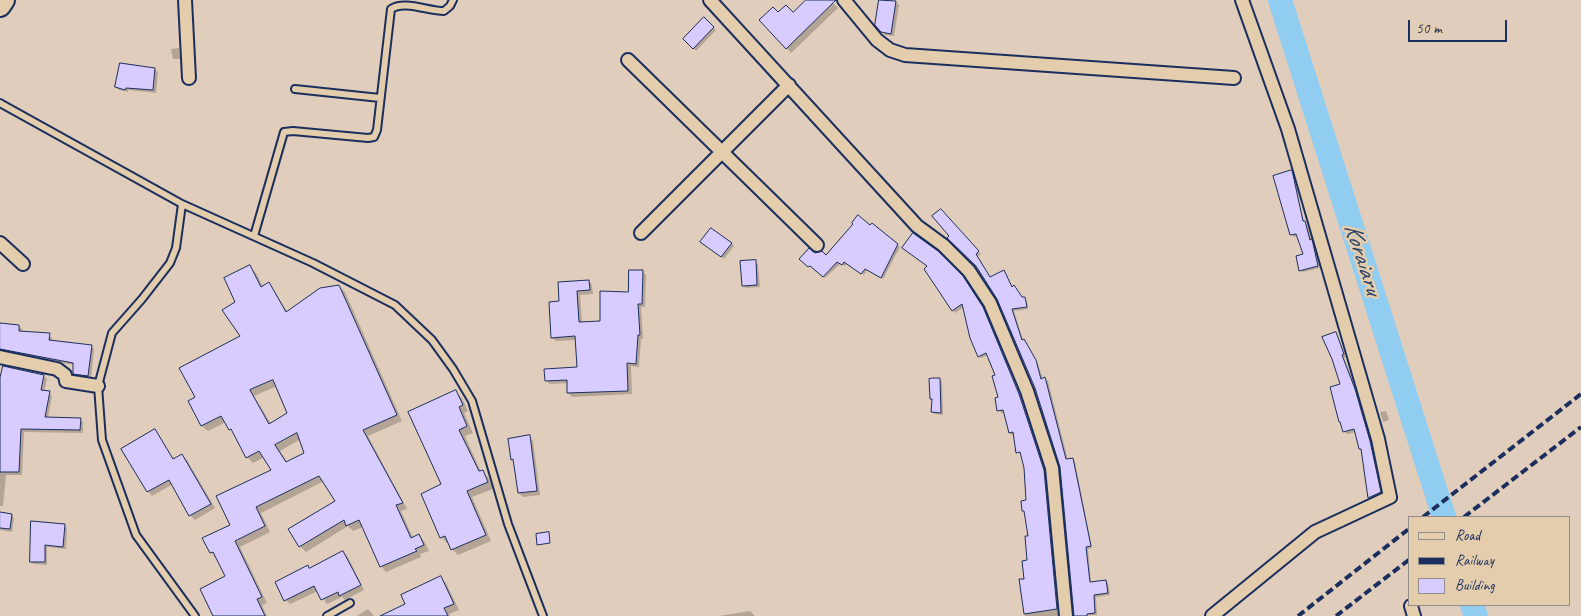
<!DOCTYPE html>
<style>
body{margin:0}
#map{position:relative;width:1581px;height:616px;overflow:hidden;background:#e1cdbc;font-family:Caveat,sans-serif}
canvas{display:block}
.legend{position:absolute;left:1408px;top:516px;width:162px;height:90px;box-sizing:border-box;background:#e3cdac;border:1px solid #938e8d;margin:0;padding:6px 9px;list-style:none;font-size:15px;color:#1b2f5e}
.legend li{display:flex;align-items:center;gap:10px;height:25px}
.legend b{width:25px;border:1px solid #938e8d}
.scale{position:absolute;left:1408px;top:20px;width:99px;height:22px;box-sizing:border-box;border:2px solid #1b2f5e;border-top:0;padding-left:6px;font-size:15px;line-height:18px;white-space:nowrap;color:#1b2f5e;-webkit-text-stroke:4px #e3cdac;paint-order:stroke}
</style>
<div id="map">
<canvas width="1581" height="616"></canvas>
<ul class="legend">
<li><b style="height:6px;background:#e3cdac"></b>Road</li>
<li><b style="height:6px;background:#1b2f5e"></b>Railway</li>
<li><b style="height:14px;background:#d8ccfe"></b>Building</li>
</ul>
<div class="scale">50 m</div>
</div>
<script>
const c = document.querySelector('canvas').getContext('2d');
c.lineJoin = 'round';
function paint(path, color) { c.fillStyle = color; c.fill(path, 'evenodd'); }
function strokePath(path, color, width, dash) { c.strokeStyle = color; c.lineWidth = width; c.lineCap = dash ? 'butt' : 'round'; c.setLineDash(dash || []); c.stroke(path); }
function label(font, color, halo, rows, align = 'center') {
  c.font = font + ' Caveat,sans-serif'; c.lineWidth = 5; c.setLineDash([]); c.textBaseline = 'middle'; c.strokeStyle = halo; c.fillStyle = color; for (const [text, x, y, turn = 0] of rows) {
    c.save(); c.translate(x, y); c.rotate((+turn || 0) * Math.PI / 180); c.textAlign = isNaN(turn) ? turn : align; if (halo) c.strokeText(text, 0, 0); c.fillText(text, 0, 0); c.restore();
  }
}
paint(new Path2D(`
 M807 0H830L838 8 791 53 761 20 778 14H793Z
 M880 0 896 2 899 5 894 36 885 35 876 25Z
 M704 19 716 30 696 51 684 39Z
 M179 48 180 59H173L171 49Z
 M155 69 158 72 156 93 128 90V92L119 90 116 87Z
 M1291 172 1293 174 1304 222 1307 225 1314 243 1320 268 1303 272 1300 270 1305 255 1298 236 1294 237 1291 234Z
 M941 211 981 254 977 257 990 278 1004 272 1013 288 1022 299 1027 301 1028 309 1014 311 1023 340 1038 364 1043 379H1045L1048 381 1068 460 1073 459 1075 462 1092 548 1088 549 1091 583 1105 581 1108 583 1110 595 1096 597 1097 615 1075 616 1061 465 1036 387 999 299 977 266 951 236Z
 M872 224 900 247 883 279 867 270 864 275 847 263 845 266 840 264 825 278 801 259 815 254 827 257Z
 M731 243 734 246 724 259 705 245Z
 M755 262 758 264 760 287 746 288 743 286Z
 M250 267 256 273 263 287 269 284 274 290 288 313 339 286 345 292 402 421 368 436 407 509 401 511 413 538 419 536 424 541 429 551 420 554 421 557 386 572 381 566 363 527 353 531 348 526 306 552 300 546 337 501 324 481 261 513 270 532 240 547 267 603 262 605 267 616H214L227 577 204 539 232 525 273 470 265 457 253 463 247 457 236 434 226 422 208 431 202 426 189 401 197 398 242 337 237 303ZM277 386 289 414 271 424 254 396ZM301 439 306 454 288 463 280 451Z
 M642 271 646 275 645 307H641L643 339H641L639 367 631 366 632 394 572 397 568 393V383L550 384 546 380 578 368 577 340 556 341 552 338 561 302 589 281 592 285 593 294 580 295 582 323H601L630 293Z
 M965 280 985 311 1021 398 1046 473 1060 616H1025L1021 580H1025L1029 537 1026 513 1023 510 1027 501 1025 468 1022 454 1017 452 1014 435H1012L1010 433 1004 412 1001 413 999 410 1000 398 997 376 988 355 981 358 979 356 964 307 955 313 953 310Z
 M0 324 19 326 22 329 21 332 49 335 52 338V342L91 346 94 349 91 379 77 377 74 373V365L0 351Z
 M1335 333 1338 337 1346 357 1344 358 1358 393 1373 445 1383 496 1372 501 1369 498 1362 451 1360 449 1356 432 1347 434 1344 431 1342 385Z
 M44 376 47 379 44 392 49 393 52 396 48 418 80 419 83 422V433L24 432 22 475H6L3 506H0V384Z
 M940 379 942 382 943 415 935 414 932 412 933 400 931 399Z
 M455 392 462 398 468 411 464 413 473 433 465 436 481 472 488 477 493 489 472 497 491 541 458 555 452 549 449 542 447 543 441 537 442 485Z
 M1386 411 1389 420 1383 422 1380 412Z
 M155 431 159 435 174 460 182 455 187 460 215 508 195 520 190 515 173 484 152 496 148 491Z
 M529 436 533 441 540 495 523 497 519 493 515 462 512 459Z
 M0 513 12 515 14 518 12 532 0 530Z
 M32 522 64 525 67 528 66 549 47 547V565L34 564 31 562Z
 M343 552 348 557 364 590 345 600 342 597 327 604 318 591 290 604 286 600 310 569Z
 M441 578 446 583 459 610 449 614 450 616H383L407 605Z
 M368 609 374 616H357Z
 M750 611 755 616H719Z`), '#0003');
strokePath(new Path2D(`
 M1280 0 1444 517
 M1472 605 1476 616`), '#90cdf1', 24);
const building = new Path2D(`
 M806 0H836L786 49 759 20 773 7 778 12 786 5 793 12Z
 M879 0 896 1 891 34 881 32 875 25Z
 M704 17 714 27 693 49 683 39Z
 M120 63 155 68 153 90 126 88 125 90 115 87Z
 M1292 170 1303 221H1305L1310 240 1312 239 1318 266 1299 271 1296 256 1303 254 1296 234 1290 235 1273 176Z
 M941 209 979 251 976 254 990 277 1004 270 1012 287 1014 285 1022 297H1025L1027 307 1012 309 1022 340 1024 339 1036 360 1041 379 1045 377 1066 459 1073 458 1091 546 1086 547 1090 582 1106 580 1108 593 1094 595 1095 613 1087 614V616H1074L1060 467 1035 388 997 299 976 266 947 238 949 236 932 216Z
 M858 215 870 225 872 223 898 244 881 278 865 269 861 274 844 262 842 265 837 262 823 277 810 266 808 267 799 259 809 248 815 253 822 251 826 255 853 224 852 223Z
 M711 228 732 243 721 257 700 242Z
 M913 233 938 251 963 276 983 307 1019 394 1044 470 1057 609 1024 614 1019 579H1024L1022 561 1027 560 1025 536H1028L1024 511H1022L1021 501 1026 500 1024 468 1020 452 1016 453 1013 432 1009 433 1003 410 997 411 995 398 998 397 992 376 995 375 986 353 978 357 970 338 962 304 952 311 924 269 927 266 902 248Z
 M756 260 757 285 742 286 740 261Z
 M250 265 261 287 269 282 286 312 320 288 339 285 397 415 363 430 403 503 396 505 411 538 419 534 424 545 415 549 417 551 380 567 359 520 346 526 344 520 299 547 288 529 335 501 319 476 256 507 265 526 235 541 262 597 257 599 265 616H213L200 589 225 576 213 552 210 553 202 538 230 525 216 496 271 470 259 451 246 458 231 429 229 430 221 416 201 426 188 401 195 397 179 368 240 336 222 310 235 302 224 278ZM273 380 287 413 269 424 250 390ZM297 433 304 453 286 462 275 445Z
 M629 270H643L642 304H638L640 335H638L636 364 627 363 628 391 567 393V380L545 381 544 369 577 367 575 336 551 338 549 302 559 301 558 282 589 280 590 290 577 291 579 322 600 321V291L628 292Z
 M0 323 19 325V331L50 333 49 340 92 345 88 376 73 374V363L0 349Z
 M1336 332 1344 354 1342 355 1355 389 1370 441 1381 492 1368 498 1361 449H1359L1354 429 1343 432 1340 422H1339L1330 387 1340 384 1332 359 1322 337Z
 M3 366 44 375 41 390 50 391 45 417 81 418 80 430 21 429 19 472H0V378Z
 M933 378H940L941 413 931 412 932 399H930L929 379Z
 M456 390 463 405 459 407 467 426 459 430 479 471 483 470 488 482 467 491 486 535 451 550 445 536 440 538 421 494 441 484 408 412Z
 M155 429 173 459 182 454 211 504 189 516 169 480 147 492 121 449Z
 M530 435 537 491 518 493 513 459 511 460 508 439Z
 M0 512 12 514 10 529 0 528Z
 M31 521 65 524 63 547 45 545V562H30Z
 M549 532 550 543 537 545 536 534Z
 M343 551 361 585 339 596 338 592 321 600 314 586 284 601 275 582 308 565 309 568Z
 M441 576 454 604 444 608 448 616H380L405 604 401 595Z`);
paint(building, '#d8ccfe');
strokePath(building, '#1b2f5e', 1);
const service = new Path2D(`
 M295 89 380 98
 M0 103 182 204 176 248 170 263 142 299 112 333 98 386 102 440 136 535 195 616
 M182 204 313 263 395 305 432 340 453 369 472 401 508 524 543 616
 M254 236 284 132 293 131 368 138 374 137 377 130 391 9C404 0 428 11 444 11L450 6 453 0
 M327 616 350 603`);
const minor = new Path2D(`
 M185 0 189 78
 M710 0 917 226 943 245 969 271 990 303 1027 391 1052 468 1066 616
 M844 0 877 40 890 50 905 55 1234 78
 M628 60 817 245
 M641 233 789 85
 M0 243 23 264
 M0 357 57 369 65 375 66 381 98 386
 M1411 606 1414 616
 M1212 616 1315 532 1390 497 1378 439 1288 129 1242 0`);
const primary = new Path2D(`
 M0 6 4 0`);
strokePath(service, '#1b2f5e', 10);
strokePath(minor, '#1b2f5e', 16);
strokePath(primary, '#1b2f5e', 24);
strokePath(service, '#e3cdac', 6);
strokePath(minor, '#e3cdac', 12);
strokePath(primary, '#e3cdac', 20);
strokePath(new Path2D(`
 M1423 517 1581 394
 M1464 517 1581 427
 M1298 616 1410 528
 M1336 616 1410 559`), '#1b2f5e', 4, [8, 4]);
label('italic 25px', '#273f6d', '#e3cdac', [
 ["Koraiaru",1362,259,72]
]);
</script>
